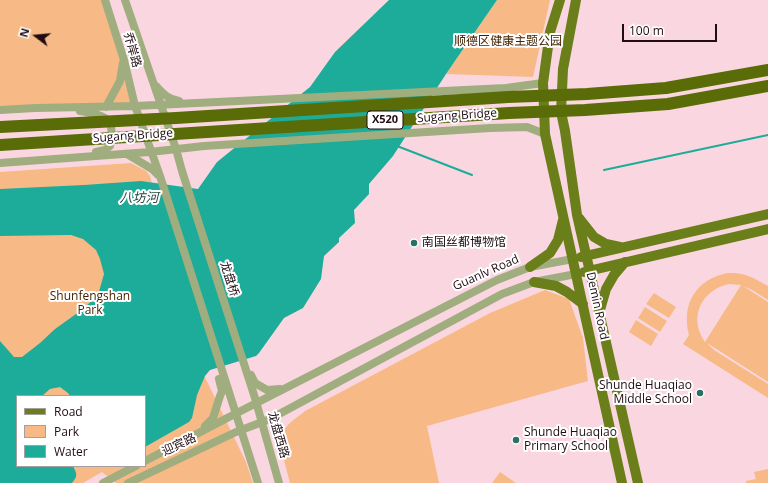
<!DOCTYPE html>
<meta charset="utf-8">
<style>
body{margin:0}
#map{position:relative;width:768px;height:483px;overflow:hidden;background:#fad7e0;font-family:"Open Sans",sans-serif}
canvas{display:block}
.legend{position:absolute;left:16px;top:395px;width:130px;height:72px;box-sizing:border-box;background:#fff;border:1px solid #a69ea1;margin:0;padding:5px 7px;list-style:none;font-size:12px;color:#200c13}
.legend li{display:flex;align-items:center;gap:8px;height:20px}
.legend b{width:20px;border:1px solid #a69ea1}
.north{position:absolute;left:16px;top:16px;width:40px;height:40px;-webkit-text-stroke:3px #fff;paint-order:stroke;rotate:286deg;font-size:11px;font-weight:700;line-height:16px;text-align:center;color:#200c13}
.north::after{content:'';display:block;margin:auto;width:14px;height:18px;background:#200c13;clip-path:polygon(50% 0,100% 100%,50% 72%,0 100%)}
.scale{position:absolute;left:622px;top:24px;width:95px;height:18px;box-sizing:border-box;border:2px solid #200c13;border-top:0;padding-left:5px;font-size:12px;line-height:14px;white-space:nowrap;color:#200c13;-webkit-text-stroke:3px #fff;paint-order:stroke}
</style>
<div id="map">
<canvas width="768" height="483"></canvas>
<ul class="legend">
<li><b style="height:5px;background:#6a7e19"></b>Road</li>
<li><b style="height:11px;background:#f7ba87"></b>Park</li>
<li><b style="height:11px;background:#1cac99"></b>Water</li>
</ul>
<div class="north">N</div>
<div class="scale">100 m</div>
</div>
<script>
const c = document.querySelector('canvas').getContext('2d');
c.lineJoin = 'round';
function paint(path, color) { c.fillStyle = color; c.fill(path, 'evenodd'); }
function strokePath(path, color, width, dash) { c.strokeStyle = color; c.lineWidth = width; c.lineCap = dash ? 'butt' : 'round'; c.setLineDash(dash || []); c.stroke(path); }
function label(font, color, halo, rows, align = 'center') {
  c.font = font + ' "Open Sans","Noto Sans SC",sans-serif'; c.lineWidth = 4; c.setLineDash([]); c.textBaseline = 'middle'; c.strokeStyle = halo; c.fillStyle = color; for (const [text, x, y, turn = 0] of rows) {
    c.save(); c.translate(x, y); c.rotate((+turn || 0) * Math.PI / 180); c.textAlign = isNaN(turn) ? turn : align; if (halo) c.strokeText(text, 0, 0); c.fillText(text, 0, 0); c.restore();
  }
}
paint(new Path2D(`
 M0 0H103L135 106 0 108Z
 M497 0H550L533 77 446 74Z
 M131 163 146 171 150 176 201 369 246 462 253 483H116L102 472 83 483H0V172ZM17 396H145V466H17Z
 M728 273C745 272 754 278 768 286V300L752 290 743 286 768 302V382L707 343 714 350 768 384V398L683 344 689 335C681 304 696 279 728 273ZM729 284 741 285 705 342C688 318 701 290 729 284Z
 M545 290 569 299 583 338 588 381 427 426 439 483H290C287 469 277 443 284 430 289 422 298 417 305 411L490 313Z
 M654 293 676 307 669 318 646 304Z
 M645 307 667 321 660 332 638 318Z
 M636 320 658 334 651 346 629 332Z
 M768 469V483H746V481L756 479 754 472Z
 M500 472 516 483H492Z`), '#f7ba87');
paint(new Path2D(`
 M389 0H497L446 74 393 156 369 184V194L354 210 355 223 339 238V242L324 256 321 279 303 308 284 318 259 353 256 356 210 370 205 376 197 395 192 418 189 422 145 447V396H70L68 393 60 387 50 389 42 396H17V466H73C77 474 78 476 72 483H0V341L14 357H22L40 343 55 329 83 309 98 295 104 274 100 259 96 250 83 239 71 235 0 236V189L84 185 141 181 198 189 217 162 310 87 335 52Z`), '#1cac99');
strokePath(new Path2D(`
 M397 146 472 175
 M604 170 768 135`), '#1cac99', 2);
strokePath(new Path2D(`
 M105 0 124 60 135 106 160 176 258 483
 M125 0 176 149 182 171 255 398 279 483
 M156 86C163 94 168 99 179 101
 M106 107 120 81 123 63
 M0 110 35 108 135 106 506 88 543 83
 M80 111C106 116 116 117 110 146L105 150 96 152
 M127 154 152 169 158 175
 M0 163 150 152 204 146 490 128 527 127 545 134
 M251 375 255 383 267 390 280 389
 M205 426 213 418 220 396 222 391 219 379
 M145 461 231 416 497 280 530 267 573 259
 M103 483 136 466
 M128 483 236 432 270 419 502 294 534 282 576 274`), '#a0ad7e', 8);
strokePath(new Path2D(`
 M560 0 550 32 543 83 545 134 622 483
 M576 0 563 69 561 112 565 131 577 215 638 483
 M579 218 594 237 606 244 620 247
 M581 257 768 214
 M530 267 550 253 558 240 563 220
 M584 272 768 229
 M534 282 556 286 567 292 583 304
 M600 310 606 289 614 275 625 262`), '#6a7e19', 10);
strokePath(new Path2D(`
 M0 127 176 118 508 97 587 94 666 88 768 70
 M0 145 509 113 585 110 668 104 768 86`), '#5a6c07', 12);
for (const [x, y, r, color] of [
 [414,243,4,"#2b7065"],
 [700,393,4,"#2b7065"],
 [516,440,4,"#2b7065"]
]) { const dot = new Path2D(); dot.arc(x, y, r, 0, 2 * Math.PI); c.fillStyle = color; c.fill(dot); strokePath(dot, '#fff', 1.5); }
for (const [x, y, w] of [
 [385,120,36]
]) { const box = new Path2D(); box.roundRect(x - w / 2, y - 9, w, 18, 3); c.fillStyle = '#fff'; c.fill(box); strokePath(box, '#200c13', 1); }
label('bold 11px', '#200c13', null, [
 ["X520",385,120]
]);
label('12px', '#462400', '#fff', [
 ["顺德区健康主题公园",508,42],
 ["Shunfengshan",90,297],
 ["Park",90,311]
]);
label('12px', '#200c13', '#fff', [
 ["乔岸路",132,50,74],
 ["Sugang Bridge",457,116,-4],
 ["Sugang Bridge",133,136,-4],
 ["Guanlv Road",486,273,-24],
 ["龙盘桥",229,279,72],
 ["Demin Road",597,306,78],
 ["龙盘西路",278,435,74],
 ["迎宾路",179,445,-25]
]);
label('12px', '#200c13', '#fff', [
 ["南国丝都博物馆",422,243],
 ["Shunde Huaqiao",692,386,"right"],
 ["Middle School",692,400,"right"],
 ["Shunde Huaqiao",524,433],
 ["Primary School",524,447]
], 'left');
label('italic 13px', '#29453f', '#fff', [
 ["八坊河",139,198]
]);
</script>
